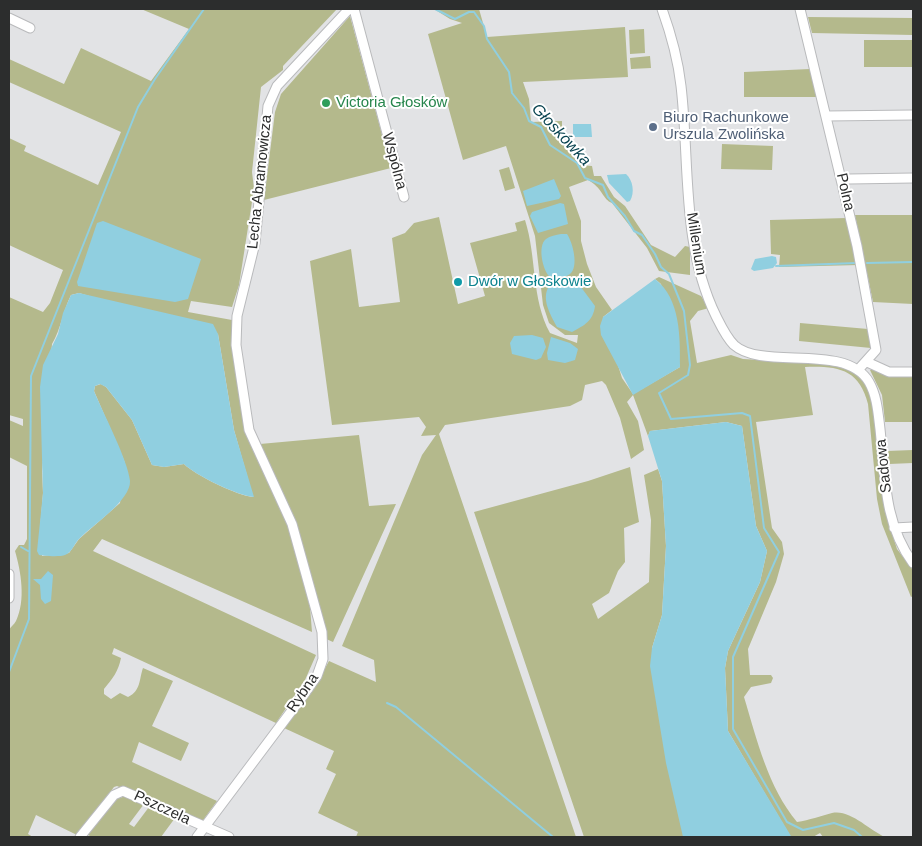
<!DOCTYPE html>
<meta charset="utf-8">
<style>
body{margin:0}
#map{position:relative;width:922px;height:846px;overflow:hidden;background:#e2e3e5;font-family:Arial,sans-serif}
canvas{display:block}
.frame{position:absolute;inset:0;border:10px solid #2c2d2d;pointer-events:none}
</style>
<div id="map">
<canvas width="922" height="846"></canvas>
<div class="frame"></div>
</div>
<script>
const c = document.querySelector('canvas').getContext('2d');
c.lineJoin = 'round';
function paint(path, color) { c.fillStyle = color; c.fill(path, 'evenodd'); }
function strokePath(path, color, width, dash) { c.strokeStyle = color; c.lineWidth = width; c.lineCap = dash ? 'butt' : 'round'; c.setLineDash(dash || []); c.stroke(path); }
function label(font, color, halo, rows, align = 'center') {
  c.font = font + ' Arial,sans-serif'; c.lineWidth = 4; c.setLineDash([]); c.textBaseline = 'middle'; c.strokeStyle = halo; c.fillStyle = color; for (const [text, x, y, turn = 0] of rows) {
    c.save(); c.translate(x, y); c.rotate((+turn || 0) * Math.PI / 180); c.textAlign = isNaN(turn) ? turn : align; if (halo) c.strokeText(text, 0, 0); c.fillText(text, 0, 0); c.restore();
  }
}
paint(new Path2D(`
 M141 9H337L283 66V70L261 87 252 172 254 189 239 285 232 307 191 301 188 312 232 320 235 371 246 434 287 523 310 607 312 632 102 539 93 551 316 655 305 680 276 723 114 648 112 654 121 658C118 672 113 678 104 689V694L111 699 120 693 128 697C141 691 139 679 143 668L173 681 152 726 189 743 181 761 139 742 132 762 217 801 201 823 117 786 114 787 77 835 36 815 28 834 33 837H9V630C11 626 14 625 16 621 26 600 21 572 15 551L19 545H24L27 539V466L9 457V420L23 426V419L9 415V297L43 312 50 303 63 270 9 245V138L26 146 24 151 98 185 121 132 9 82V59L64 84 81 48 151 81 189 29ZM79 293 218 334 234 430 253 497C238 496 195 475 184 464L164 467 152 465 132 420 106 387 101 384 95 386 94 391 125 463 120 503 79 539 69 553 42 556 40 529 43 493 42 471 52 344C61 329 63 311 71 295Z
 M434 9H479L487 37 625 27 628 77 523 82 529 99 531 122 562 121V139L579 165 592 166 594 176H601L614 197 625 206 651 245 675 257 685 246 690 247V275L659 271 647 248 612 203C603 200 602 187 588 180L569 187 581 221V241L587 264 596 287 612 310 603 317 622 378 633 394 680 367 661 284 655 279 659 277 701 296 709 308 698 311 690 321 697 363 731 355 743 359 829 364 854 372 863 379 872 399 887 518 897 549 913 570V596L911 597 882 524 877 499 868 404C859 369 838 366 805 367L813 415 756 422 772 528 782 542 784 554 776 582 748 649 750 675H771L773 678 771 683 751 687 744 697C757 740 768 787 797 822 810 820 820 816 832 813 850 809 869 830 885 837H823L820 833 813 837H788L790 836 728 731 725 668 728 651 760 582 767 551 756 526 742 426 726 422 650 431 648 436 633 395 627 402 638 421 644 450 631 459 620 418 606 385 602 381 585 385 582 400 570 406 445 425 439 434 576 837H356L358 832 318 813 336 774 326 769 334 751 284 728 313 690 329 661 376 682 374 660 342 646 422 455 436 435 421 436 426 427 419 417 332 425 310 261 351 249 359 307 400 302 392 238 405 233 414 223 439 217 458 304 485 296 470 243 517 231 515 223 525 220C537 258 531 298 550 333L577 343 578 335H565L549 323 543 305 535 236 506 146 463 160 428 34 462 23 450 19Z
 M350 16 391 168 264 200 275 112 281 94Z
 M808 17 913 18V35L812 33Z
 M644 29 645 53 630 54 629 30Z
 M864 40H913V67H864Z
 M650 56 651 68 631 69 630 58Z
 M810 69 817 97H744V72Z
 M722 144 773 146 772 170 721 169Z
 M509 167 515 188 505 191 499 170Z
 M855 215H913V304L873 302Z
 M847 218 859 265 779 267 780 255 771 254 770 220Z
 M800 323 868 329 871 348 799 341Z
 M874 369 913 375V422H885L882 395 870 370Z
 M359 435 369 506 396 504 333 642 324 638 322 618 260 444Z
 M913 450V463L889 464 887 451Z
 M630 467 639 522 624 528 625 562 618 571 609 593 592 604 598 619 649 582 651 520 644 475 658 469 662 481 666 546 662 615 652 648 684 837H584L474 512 588 481Z
 M126 796 144 804 129 824 134 827 149 807 175 818 161 837H92L88 835 116 799Z`), '#b4b98c');
paint(new Path2D(`
 M573 124H591L592 137H573Z
 M626 174C633 180 635 193 630 201L627 202 609 183 607 175Z
 M554 179 561 196 559 199 527 206 523 191Z
 M560 203 564 204 568 224 538 233 530 216 532 212Z
 M103 221 201 259 188 299 175 302 78 286 77 282 97 223Z
 M561 234H567C573 243 579 267 570 274 564 279 556 277 549 276 543 270 537 246 546 239 550 236 556 235 561 234Z
 M772 256 776 257 777 263 773 268 754 271 751 269 755 259Z
 M575 279 595 306C593 321 585 325 572 332L557 327C550 314 541 299 549 286Z
 M655 279C681 299 680 338 680 367L633 395 601 335 600 326 603 317Z
 M79 293 213 324 218 334 234 430 254 497C238 496 195 475 184 464L164 467 152 465 132 420 106 387 100 384 95 386 94 391C103 413 128 460 130 481 131 500 93 525 80 538 75 542 72 553 65 555 61 557 43 556 39 555L37 551 43 493 40 387 43 365 58 334 63 313 71 295Z
 M532 335 543 338 546 347 541 358 536 360 512 354 510 343 514 336Z
 M551 337 570 343 578 349 575 360 565 363 548 360 547 353Z
 M726 422 742 426 756 526 767 551 760 582 728 651 725 668 728 731 791 836 788 837H683L666 763 650 666 652 648 662 615 666 546 662 481 648 436 650 431Z
 M48 571 53 575 51 601 45 604 41 599 40 585 33 579H41Z`), '#90cfe0');
strokePath(new Path2D(`
 M435 9 455 19 469 12H474L484 26 487 39 509 72 512 93 524 108 529 121 541 127 550 145 577 163 585 178 603 185 608 197 625 216 634 231 642 235 655 254 661 267 669 274 684 311 690 365 688 375 659 393 671 419 742 413 750 416 764 528 779 552 733 657V729L787 822 803 830 834 823 854 830 862 837
 M867 263 913 262
 M776 266 856 263
 M21 547 28 551
 M9 672 29 619 31 376 138 107 155 79 204 9
 M387 703 396 707 553 837`), '#90cfe0', 2);
const minor = new Path2D(`
 M354 9 404 197
 M662 9C671 34 678 59 681 86 690 163 681 244 716 316 721 326 726 337 734 345 763 371 845 342 869 382 877 396 878 413 880 429 885 476 884 524 913 563
 M800 9 857 246 876 350 858 370
 M9 18 30 28
 M826 116 913 115
 M842 181 849 179 913 178
 M867 362 889 372H913
 M894 528 913 527
 M9 574V598
 M80 837 114 795 123 791 229 837
 M197 837 305 693 317 676 323 659 322 632 292 524 249 430 236 345 237 316 255 243 268 106 277 86 349 9`);
strokePath(minor, '#b9babc', 11);
strokePath(minor, '#fff', 9);
for (const [x, y, r, color] of [
 [326,103,5,"#2e9e5b"],
 [653,127,5,"#5c6f8a"],
 [458,282,5,"#0f9aa8"]
]) { const dot = new Path2D(); dot.arc(x, y, r, 0, 2 * Math.PI); c.fillStyle = color; c.fill(dot); strokePath(dot, '#fff', 2); }
label('15px', '#27864d', '#fff', [
 ["Victoria Głosków",336,103]
], 'left');
label('15px', '#4e5e75', '#fff', [
 ["Biuro Rachunkowe",663,118],
 ["Urszula Zwolińska",663,135]
], 'left');
label('15px', '#2c2d2d', '#fff', [
 ["Wspólna",394,161,75],
 ["Lecha Abramowicza",260,182,-84],
 ["Polna",845,192,77],
 ["Millenium",696,244,81],
 ["Sadowa",884,466,-96],
 ["Rybna",303,693,-56],
 ["Pszczela",162,808,25]
]);
label('15px', '#0d838f', '#fff', [
 ["Dwór w Głoskowie",468,282]
], 'left');
label('italic 16px', '#094350', '#fff', [
 ["Głoskówka",561,135,47]
]);
</script>
